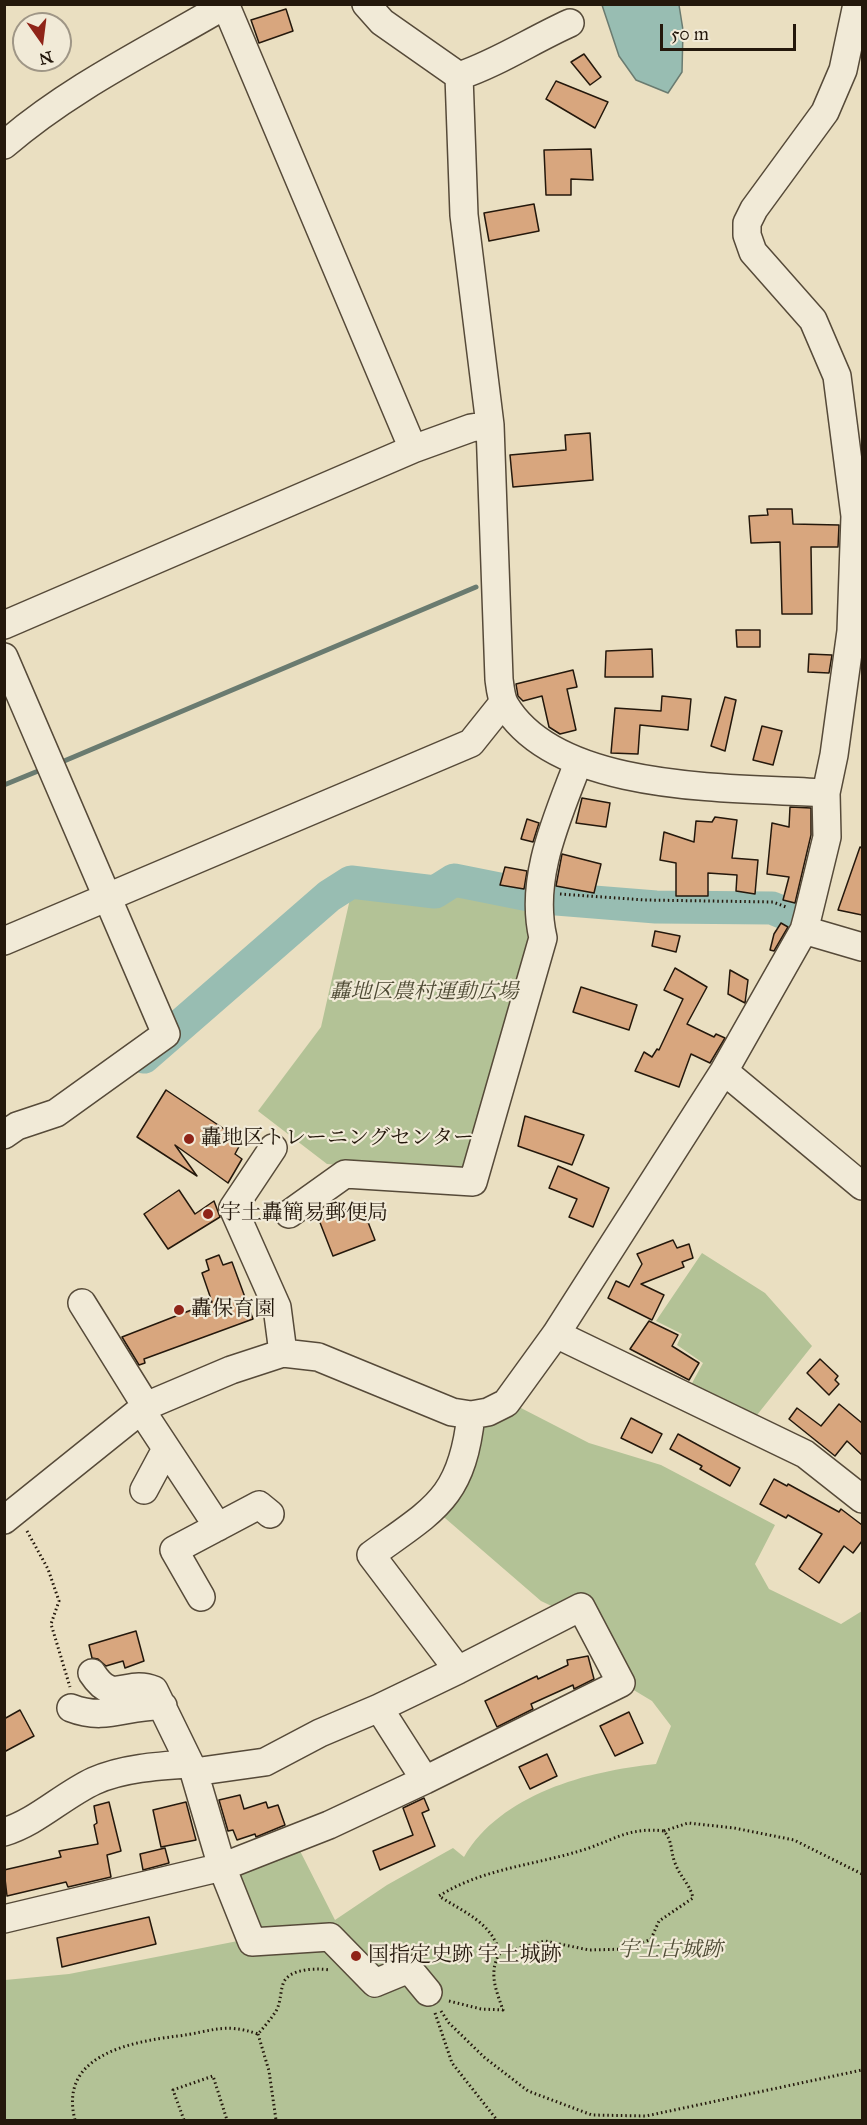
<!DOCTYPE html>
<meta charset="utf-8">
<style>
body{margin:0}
#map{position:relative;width:867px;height:2125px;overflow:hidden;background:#eadfc1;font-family:"IM FELL Great Primer",serif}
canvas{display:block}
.frame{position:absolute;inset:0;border:6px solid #24180c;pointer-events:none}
.north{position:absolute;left:12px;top:12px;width:60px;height:60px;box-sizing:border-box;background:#f1ead7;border:2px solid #9f9686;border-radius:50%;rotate:166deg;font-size:16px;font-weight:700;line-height:24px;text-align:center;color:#24180c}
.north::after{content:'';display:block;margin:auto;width:21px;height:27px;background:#8f2418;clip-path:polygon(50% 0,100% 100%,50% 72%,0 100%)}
.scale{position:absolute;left:660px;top:24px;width:136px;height:27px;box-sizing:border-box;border:3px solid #24180c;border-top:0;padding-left:8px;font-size:18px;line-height:21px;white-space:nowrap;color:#24180c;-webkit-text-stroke:4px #f1ead7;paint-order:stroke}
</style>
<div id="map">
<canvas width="867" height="2125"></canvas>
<div class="frame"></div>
<div class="north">N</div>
<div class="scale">50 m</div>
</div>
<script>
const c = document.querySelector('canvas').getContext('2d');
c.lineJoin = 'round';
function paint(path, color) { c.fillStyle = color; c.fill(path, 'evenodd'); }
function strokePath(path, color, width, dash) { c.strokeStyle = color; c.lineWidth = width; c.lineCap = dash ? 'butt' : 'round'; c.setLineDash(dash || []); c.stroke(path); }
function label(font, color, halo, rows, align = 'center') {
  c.font = font + ' "IM FELL Great Primer","Noto Serif JP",serif'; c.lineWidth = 4.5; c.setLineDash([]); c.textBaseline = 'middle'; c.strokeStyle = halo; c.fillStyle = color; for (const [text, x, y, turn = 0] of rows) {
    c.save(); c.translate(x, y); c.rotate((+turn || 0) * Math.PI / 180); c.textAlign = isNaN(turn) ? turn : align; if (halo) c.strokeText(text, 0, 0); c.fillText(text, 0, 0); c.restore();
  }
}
paint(new Path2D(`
 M453 886 534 901 539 936 469 1176 327 1164 258 1111 321 1027 352 890 448 899Z
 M702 1253 765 1293 812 1346 757 1415 691 1385 703 1363 677 1345 682 1334 656 1321Z
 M519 1407 589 1443 661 1465 775 1525 755 1564 769 1589 841 1624 862 1611V2120H5V1980L69 1974 243 1940 222 1873 297 1845 335 1920 387 1885 453 1848 464 1857C501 1794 587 1771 656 1764L671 1726 652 1701 627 1686 584 1601 562 1611 541 1601 438 1512 477 1423Z`), '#b3c296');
const water = new Path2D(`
 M602 5H679L683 30 682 72 668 93 636 80 619 56Z`);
paint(water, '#98bdb2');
strokePath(water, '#6a7b70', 1.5);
strokePath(new Path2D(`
 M57 764 476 587
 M4 785 43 769`), '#6a7b70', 5);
strokePath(new Path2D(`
 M144 1057 329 896 351 882 435 892 454 880 544 898 656 907 772 908 796 918`), '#98bdb2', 33);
const building = new Path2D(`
 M286 9 293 31 259 43 251 20Z
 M584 54 601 77 590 85 571 62Z
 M556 81 608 102 595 128 546 99Z
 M591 149 593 180 571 179V195H546L544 150Z
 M534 204 539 231 489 241 484 213Z
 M590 433 593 480 513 487 510 455 566 450 565 435Z
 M767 509H792L793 524 839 525 838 547H811L812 614H782L780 542 751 543 749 516 768 515Z
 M736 630H760V647H737Z
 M652 649 653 677H605L606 651Z
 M809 654 832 655 829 673 808 672Z
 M573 670 577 687 567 689 576 730 560 734 549 727 542 696 523 701 518 696 516 684Z
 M662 696 691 699 688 730 640 725 638 754 611 753 615 708 661 711Z
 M725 697 736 700 725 751 711 746Z
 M762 726 782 731 773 765 753 760Z
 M582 798 610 803 606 827 576 823Z
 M790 807 811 808V835L795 903 783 900 789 877 767 874 772 823 789 827Z
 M715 817 737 820 732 858 758 860 755 894 736 891 737 875 708 873V896H676V863L660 860 664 832 694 842 696 821 712 822Z
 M527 819 539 823 533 842 521 839Z
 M860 847 862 848V915L838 910Z
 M562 854 601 864 594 893 556 886Z
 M505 867 527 871 524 889 500 885Z
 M781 923 788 927 774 951 770 950 774 934Z
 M655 931 680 936 676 952 652 946Z
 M675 968 707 987 687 1024 714 1037 716 1034 725 1038 710 1063 691 1054 679 1087 635 1071 644 1052 652 1057 657 1049 659 1050 683 999 664 990Z
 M730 970 748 980 745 1003 728 994Z
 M581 987 637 1005 629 1030 573 1012Z
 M166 1090 242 1141 235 1154 242 1159 228 1183 175 1145 197 1176 137 1137Z
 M525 1116 584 1135 572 1165 518 1146Z
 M558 1166 609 1188 593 1227 569 1217 577 1199 549 1188Z
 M179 1190 195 1214 214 1201 220 1217 168 1249 144 1214Z
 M361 1204 375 1240 333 1256 319 1220Z
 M673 1240 677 1248 689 1244 693 1258 682 1262 684 1267 641 1284 664 1295 652 1320 608 1298 616 1281 629 1287 642 1264 637 1254Z
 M219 1255 223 1265 232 1262 253 1319 144 1359 145 1363 139 1365 122 1337 212 1302 202 1273 209 1270 206 1260Z
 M649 1321 678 1335 672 1346 699 1363 689 1380 630 1349Z
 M820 1359 838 1376 835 1380 839 1384 829 1395 807 1373Z
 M839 1404 862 1423V1455L847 1441 835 1456 789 1419 797 1408 821 1426Z
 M631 1418 662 1434 652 1453 621 1438Z
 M678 1434 740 1468 730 1486 700 1469 702 1466 670 1449Z
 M774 1479 787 1486 788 1484 839 1512 841 1509 862 1525V1541L853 1553 844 1546 819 1583 799 1569 822 1534 788 1515 786 1518 760 1504Z
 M136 1631 144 1661 125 1668 123 1661 106 1666 98 1659 92 1658 89 1645Z
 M588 1656 594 1679 574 1689 573 1685 531 1704 533 1709 497 1727 485 1701 537 1676 538 1679 568 1665 567 1660Z
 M20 1710 34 1736 4 1752V1719Z
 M629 1712 643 1743 615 1756 600 1726Z
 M547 1754 557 1776 530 1789 519 1767Z
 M240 1795 244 1809 266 1802 268 1808 278 1805 285 1825 256 1837 255 1834 237 1840 233 1830 228 1831 219 1800Z
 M424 1798 429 1810 422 1813 435 1846 380 1870 373 1851 413 1835 403 1808Z
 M109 1802 121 1851 107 1855 111 1877 68 1887 66 1882 7 1896 4 1870 61 1857 59 1851 98 1844 94 1825 97 1823 94 1806Z
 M186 1802 196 1840 161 1847 153 1810Z
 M165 1848 169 1863 143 1870 140 1854Z
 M149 1917 156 1944 62 1967 57 1938Z`);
paint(building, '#d8a67e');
strokePath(building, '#24180c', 1.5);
const minor = new Path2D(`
 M366 4 382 22 459 76
 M226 6 413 449
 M459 76 464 215 490 425 499 679C500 687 501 698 505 705 558 794 734 787 826 793
 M459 76C498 63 532 40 570 23
 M4 145C71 87 151 49 227 4
 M4 625 413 449 471 428 490 425
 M4 657 166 1034 56 1113 17 1126 4 1135
 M804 930 862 947
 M4 941 471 743 503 703
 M724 1071 862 1186
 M273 1148 233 1208 277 1307 283 1353
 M289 1214 345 1174 473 1182 543 938C529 878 557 819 578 763
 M82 1303 146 1406
 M556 1334 805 1454 862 1499
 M141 1410 218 1527
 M144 1490 166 1449
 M4 1520 146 1406 231 1370 283 1353 318 1357 452 1412 471 1415 488 1412 506 1403 556 1334 724 1071 804 930 808 915 827 837 826 793 834 755 851 631 855 516 837 376 813 320 753 252 747 235V223L754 209 825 112 843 70 857 4
 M201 1597 174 1550 259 1505 270 1514
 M92 1673C114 1707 126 1678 154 1690L194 1772
 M71 1708C107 1722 128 1704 163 1706
 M379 1708 320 1733 265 1762 194 1772 222 1867 252 1942 330 1937 375 1983 409 1969 428 1992
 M425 1780 621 1683 581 1607 458 1670
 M4 1832C37 1822 62 1796 94 1781 123 1768 158 1766 190 1764
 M4 1919 222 1867 329 1825 425 1780 379 1708 458 1670 371 1555C434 1509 462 1499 471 1415`);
strokePath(minor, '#564a39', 30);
strokePath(new Path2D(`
 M560 894 645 900 773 902 786 907
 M27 1531 48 1569 59 1601 51 1624 70 1687
 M664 1831 688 1823 734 1828 794 1840 862 1874
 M449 2001 481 2009 503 2010C496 1990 488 1972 500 1953L545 1941 589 1950 629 1949 651 1939 659 1921 693 1898C690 1884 680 1877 675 1863 670 1850 673 1842 664 1831 632 1827 617 1838 589 1848 539 1865 485 1867 439 1896 465 1913 491 1922 500 1953
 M441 2011 449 2023 485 2058 528 2091 592 2115 646 2116 862 2070
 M435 2013 452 2063 497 2120
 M258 2034 269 2071 276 2120
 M75 2120C58 2055 130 2042 178 2036 211 2032 223 2022 258 2034 264 2027 271 2019 276 2011 281 2002 280 1993 283 1984 288 1968 318 1968 330 1970
 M184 2120 173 2090 213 2076 227 2120`), '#24180c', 3, [1.5, 3]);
strokePath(minor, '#f1ead7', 27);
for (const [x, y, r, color] of [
 [189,1139,6,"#8f2418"],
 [208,1214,6,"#8f2418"],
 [179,1310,6,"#8f2418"],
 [356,1956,6,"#8f2418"]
]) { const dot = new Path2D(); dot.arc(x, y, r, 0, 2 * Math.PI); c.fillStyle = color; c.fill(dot); strokePath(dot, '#f1ead7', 2); }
label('italic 21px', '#4f4b35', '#f1ead7', [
 ["轟地区農村運動広場",424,993],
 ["宇土古城跡",670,1951]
]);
label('21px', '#24180c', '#f1ead7', [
 ["轟地区トレーニングセンター",201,1139],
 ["宇土轟簡易郵便局",220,1214],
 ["轟保育園",191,1310],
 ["国指定史跡 宇土城跡",368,1956]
], 'left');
</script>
